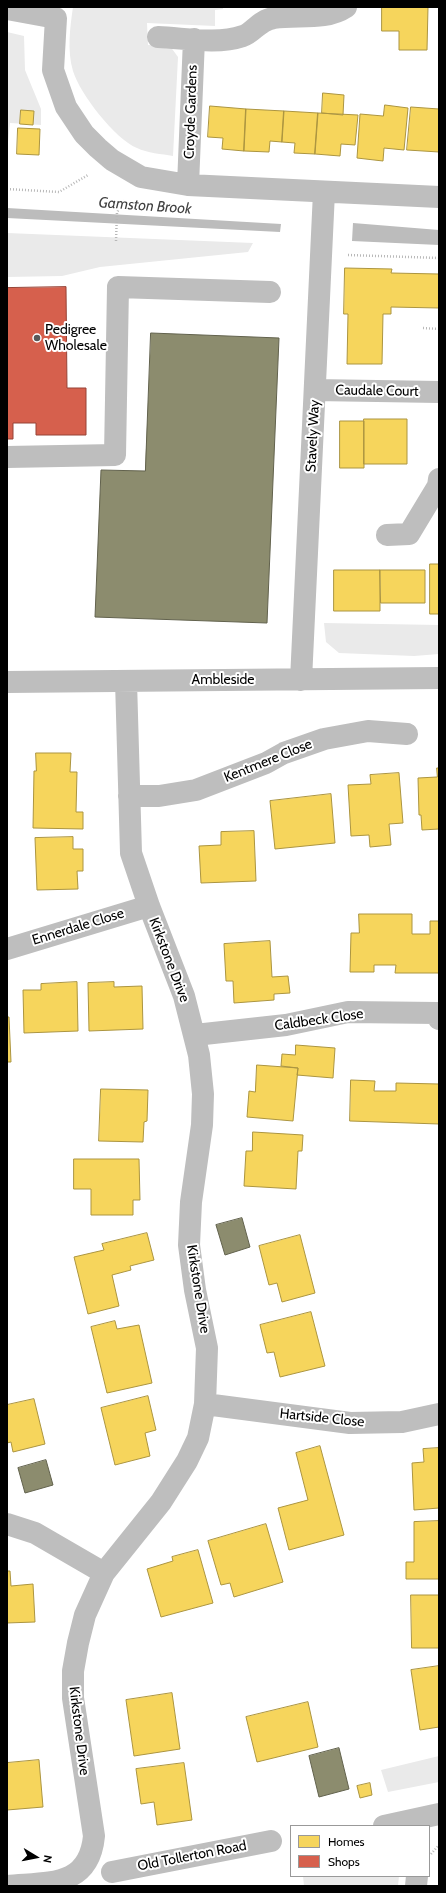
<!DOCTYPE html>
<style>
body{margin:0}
#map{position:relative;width:446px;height:1893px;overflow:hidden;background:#fff;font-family:Cabin,sans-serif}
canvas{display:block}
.frame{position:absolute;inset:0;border:8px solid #000;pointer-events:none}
.legend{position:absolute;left:290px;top:1825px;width:140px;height:52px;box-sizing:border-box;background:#fff;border:1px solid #999;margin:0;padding:5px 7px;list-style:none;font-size:12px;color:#000}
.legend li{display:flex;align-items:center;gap:8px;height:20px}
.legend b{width:20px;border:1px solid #999}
.north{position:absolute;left:16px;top:1837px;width:40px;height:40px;-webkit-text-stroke:3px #fff;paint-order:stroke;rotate:100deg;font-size:11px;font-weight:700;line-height:16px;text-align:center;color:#000}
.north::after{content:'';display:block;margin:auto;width:14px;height:18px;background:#000;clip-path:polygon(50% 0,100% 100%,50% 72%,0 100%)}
</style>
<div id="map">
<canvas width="446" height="1893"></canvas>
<div class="frame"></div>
<ul class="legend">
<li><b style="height:11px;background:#f6d55c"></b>Homes</li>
<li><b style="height:11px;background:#d6604d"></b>Shops</li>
</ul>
<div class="north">N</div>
</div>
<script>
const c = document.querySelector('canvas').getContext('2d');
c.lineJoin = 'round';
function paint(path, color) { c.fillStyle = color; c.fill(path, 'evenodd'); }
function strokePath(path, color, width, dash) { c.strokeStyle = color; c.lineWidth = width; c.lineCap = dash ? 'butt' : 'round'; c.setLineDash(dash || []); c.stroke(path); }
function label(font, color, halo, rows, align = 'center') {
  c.font = font + ' Cabin,sans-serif'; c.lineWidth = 4; c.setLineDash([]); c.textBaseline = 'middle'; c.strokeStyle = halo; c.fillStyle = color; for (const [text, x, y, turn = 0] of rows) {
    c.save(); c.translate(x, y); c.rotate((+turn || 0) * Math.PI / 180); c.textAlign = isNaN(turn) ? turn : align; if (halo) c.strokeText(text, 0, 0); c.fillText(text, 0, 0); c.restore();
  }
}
paint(new Path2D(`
 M73 7H223V9L215 10V26L147 23 148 45 170 46 178 57 173 156C162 154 147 153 137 148 115 139 80 94 73 71 67 51 70 27 73 7Z
 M7 32 24 36 25 70 41 109V125L10 123 7 152Z
 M7 233 253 243 248 252 100 267 62 276 7 277Z
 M324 623 439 625V654L414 656 339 653 326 642Z
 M439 1756V1782L388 1792 381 1770Z
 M303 1876H399L398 1886H304Z`), '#eaeaea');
paint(new Path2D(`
 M7 208 281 224 280 232 7 218Z
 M353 223 439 230V245L352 241Z`), '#bcbcbc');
const homes = new Path2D(`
 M382 7H428L427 50H399V31H382Z
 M323 93 344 95 343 115 322 113Z
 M385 105 408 108 404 150 384 148 383 161 357 158 360 114 383 116Z
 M210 106 246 109 244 151 222 149 223 138 208 137Z
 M411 107 439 109V152L407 150Z
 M246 109 284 111 282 142 270 141 269 152 244 151Z
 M21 110 34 111 33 125 20 124Z
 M284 111 318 113 315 154 294 153 295 143 282 142Z
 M318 113 358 115 355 145 341 144 340 156 315 154Z
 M18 128 40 129 39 155 17 154Z
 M345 268 392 269 391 273 439 274V308L391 307V314H383L382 364H347L348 314H344Z
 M364 419H407V464H364Z
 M340 421H364V468H340Z
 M430 564H439V614H430Z
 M334 570H380V611H334Z
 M380 570H425V603H381Z
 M36 753H71L70 772H77L76 812H83V829L33 828 34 771H36Z
 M437 768H439V829L422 830 421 815H419L418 778 437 777Z
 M399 773 403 823 389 824 391 845 370 847 369 835 351 836 348 785 371 784 370 775Z
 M331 794 335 843 275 849 270 801Z
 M254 831 256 881 201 883 199 846 221 845V832Z
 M73 837V849H83V871H77L78 889 37 890 35 838Z
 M359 914H412V934H430V921H439V973H395L396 965H374V972H350L351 933H359Z
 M270 941 272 977 288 976 290 993 274 994V1000L234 1003 233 981H226L224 944Z
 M77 982 78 1031 24 1033 23 990H41V984Z
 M114 982V987L142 986 143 1029 89 1031 88 983Z
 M7 1017H9L11 1062H7Z
 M296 1045 335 1048 333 1078 297 1075 298 1068 281 1066 282 1054 295 1055Z
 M257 1065 298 1068 293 1121 247 1117 249 1091 255 1092Z
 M351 1080 375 1081 374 1091H396V1083L439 1084V1124L350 1121Z
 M101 1089 148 1090 147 1121 144 1122 143 1142 99 1141Z
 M253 1132 303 1135 302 1151H298L296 1189 244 1186 246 1151H252Z
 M74 1159H139L140 1200H133V1215H91V1189H74Z
 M147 1233 154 1260 130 1266 131 1270 112 1275 119 1306 88 1314 74 1257 104 1250 102 1244Z
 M300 1235 315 1293 282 1302 277 1283 269 1285 259 1246Z
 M311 1312 325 1366 280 1377 274 1352 267 1353 260 1325Z
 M115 1321 117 1329 139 1325 152 1383 107 1393 91 1327Z
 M148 1396 156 1430 145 1433 150 1456 115 1465 101 1408Z
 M34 1399 45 1444 13 1452 11 1442 7 1443V1405Z
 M320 1446 344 1535 289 1550 278 1508 308 1500 296 1453Z
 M439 1448V1508L414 1510 412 1463 424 1462 423 1449Z
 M439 1521V1579H406V1562H414V1522Z
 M266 1524 283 1582 234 1597 230 1583 221 1585 208 1541Z
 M198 1550 213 1603 161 1617 147 1569 173 1561 172 1557Z
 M7 1571H10L11 1586 33 1584 35 1622 7 1623Z
 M411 1595H439V1648H412Z
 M439 1666V1727L420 1730 411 1670Z
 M172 1693 180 1749 134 1756 126 1700Z
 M308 1702 318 1747 257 1762 246 1717Z
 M39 1760 43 1807 7 1810V1763Z
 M184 1763 192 1820 157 1825 154 1802 141 1804 136 1769Z
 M370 1783 372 1795 360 1798 357 1786Z`);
paint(homes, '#f6d55c');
strokePath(homes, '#ac9540', 1);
const shops = new Path2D(`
 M66 287 67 388H86V435H36V423H13V439H7V288Z`);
paint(shops, '#d6604d');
strokePath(shops, '#964336', 1);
const industry = new Path2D(`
 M151 333 279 338 267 623 95 617 101 470 145 471Z
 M242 1218 250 1247 225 1255 216 1225Z
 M46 1460 53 1485 25 1493 18 1468Z
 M339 1748 349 1789 319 1797 309 1756Z`);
paint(industry, '#8c8c6e');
strokePath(industry, '#62624d', 1);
strokePath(new Path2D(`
 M7 189 59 192 88 175
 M116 241 117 212 126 199
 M348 255 439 258
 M423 328 439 329
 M431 1854 439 1845`), '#b8b8b8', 2.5, [1, 2]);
strokePath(new Path2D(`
 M7 9 56 18 53 70 66 107 84 134 98 148 112 160 141 177 188 185 439 197
 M158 37C185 38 216 45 243 36 253 33 259 20 274 18 297 14 325 21 346 7
 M188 185 194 39
 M315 390 439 392
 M7 457 115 455 118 287 270 292
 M387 535 409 534 438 486 439 479
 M301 680 324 192
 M7 682 439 678
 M129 796H159L196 790 266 763 284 753 324 739 368 731 407 734
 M7 949 149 906
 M195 1035 286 1025 348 1012 437 1013 439 1019
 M205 1404 350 1423 402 1422 439 1414
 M7 1524 35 1533 104 1573
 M384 1826 439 1814
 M112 1872 271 1841
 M7 1886C48 1882 89 1888 94 1836L73 1698V1671L78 1643 85 1615 104 1573 161 1502 187 1461 198 1438 205 1404 207 1348 195 1290 189 1245 191 1202 202 1125 203 1094 199 1055 184 996 149 906 131 853 126 681
 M416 1886 417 1876`), '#bebebe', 22);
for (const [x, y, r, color] of [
 [37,338,4,"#595959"]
]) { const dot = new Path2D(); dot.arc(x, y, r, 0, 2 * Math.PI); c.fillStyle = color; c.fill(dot); strokePath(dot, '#fff', 1.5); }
label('14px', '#000', '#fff', [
 ["Croyde Gardens",191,112,-88],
 ["Caudale Court",377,391,1],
 ["Stavely Way",313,436,-87],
 ["Ambleside",223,680],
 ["Kentmere Close",268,761,-22],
 ["Ennerdale Close",78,927,-17],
 ["Kirkstone Drive",169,960,69],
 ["Caldbeck Close",319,1020,-8],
 ["Kirkstone Drive",198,1289,81],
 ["Hartside Close",322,1418,6],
 ["Kirkstone Drive",79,1731,83],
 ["Old Tollerton Road",192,1856,-11]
]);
label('14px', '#000', '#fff', [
 ["Pedigree",45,330],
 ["Wholesale",45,346]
], 'left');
label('italic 15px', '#404040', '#fff', [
 ["Gamston Brook",145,206,4]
]);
</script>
